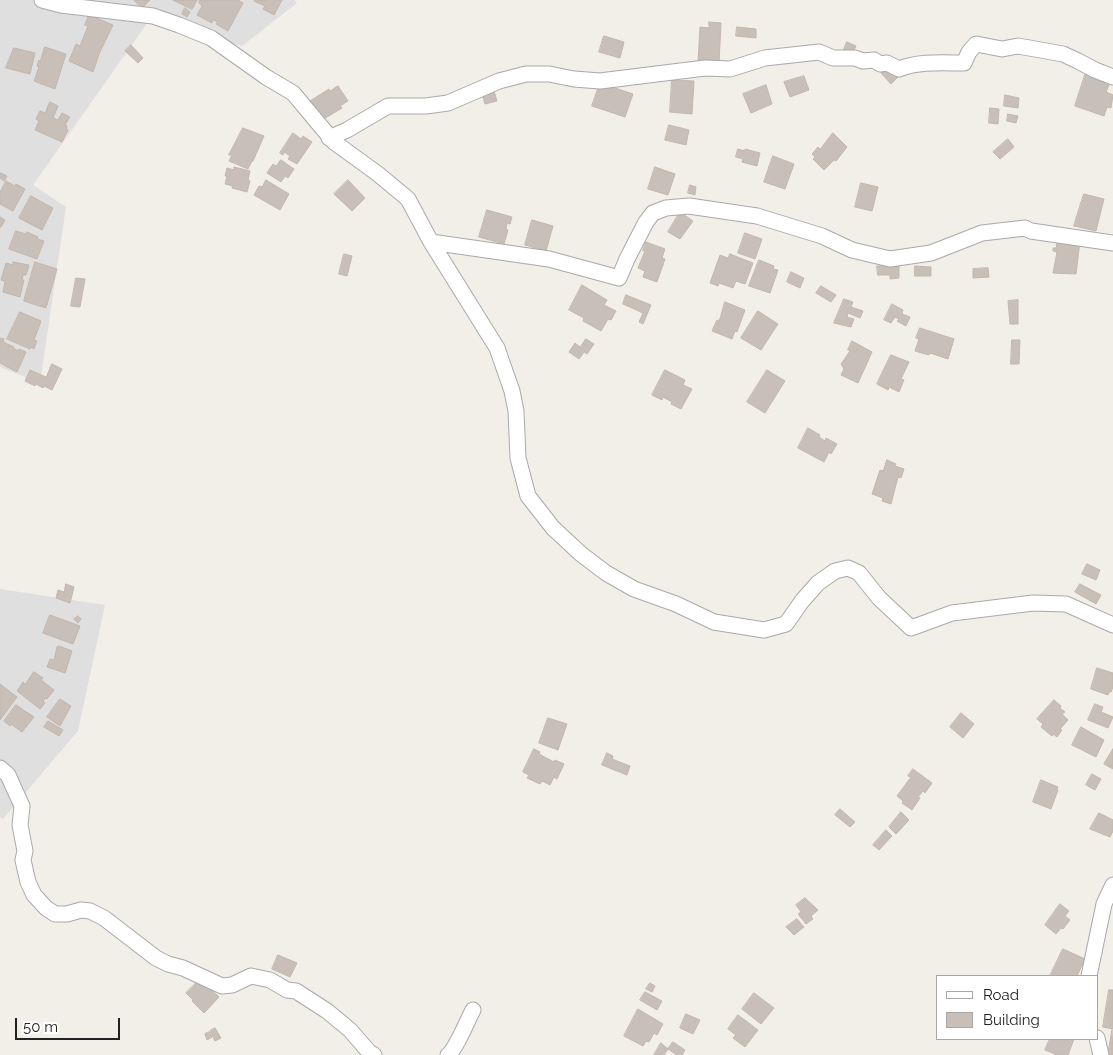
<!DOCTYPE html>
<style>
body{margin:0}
#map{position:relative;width:1113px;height:1055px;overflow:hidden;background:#f2efe9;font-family:Raleway,sans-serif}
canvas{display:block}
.legend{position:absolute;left:936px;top:975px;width:162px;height:65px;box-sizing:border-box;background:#fff;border:1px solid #a7a7a7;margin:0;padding:6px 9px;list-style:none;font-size:15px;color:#222}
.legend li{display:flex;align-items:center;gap:10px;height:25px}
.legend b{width:25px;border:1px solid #a7a7a7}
.scale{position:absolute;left:15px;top:1018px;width:105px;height:22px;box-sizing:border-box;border:2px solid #222;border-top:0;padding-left:6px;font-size:15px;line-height:18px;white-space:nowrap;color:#222;-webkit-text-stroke:4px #fff;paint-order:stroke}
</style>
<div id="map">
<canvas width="1113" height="1055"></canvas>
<ul class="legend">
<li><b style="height:6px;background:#fff"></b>Road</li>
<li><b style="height:14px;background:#c7bfb8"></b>Building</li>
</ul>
<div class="scale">50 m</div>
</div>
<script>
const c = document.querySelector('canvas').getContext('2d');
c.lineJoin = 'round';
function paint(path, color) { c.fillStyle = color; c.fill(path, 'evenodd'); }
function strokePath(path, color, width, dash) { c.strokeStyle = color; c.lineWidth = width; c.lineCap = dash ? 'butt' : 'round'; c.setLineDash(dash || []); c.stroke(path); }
paint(new Path2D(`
 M0 0H294L297 3 242 46 148 22 33 185 66 207 40 383 0 367Z
 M0 589 105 605 78 731 3 819 0 817Z`), '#e0dfdf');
const building = new Path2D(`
 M134 0H150L142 8Z
 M173 0H197L192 9Z
 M200 0H238L243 3 228 31 216 24 218 22 213 20 212 23 197 15 202 6 199 3Z
 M282 0 274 15 263 9 265 6 254 1Z
 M185 8 190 12 187 17 182 14Z
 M89 15 113 25 99 54 93 72 69 61 76 44 80 46 88 26 85 25Z
 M709 22 721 23 719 63 698 62 700 27 709 28Z
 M737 27 756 29V38L736 36Z
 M604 36 624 42 620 58 599 52Z
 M847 42 856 46 852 55 843 52Z
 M131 45 143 58 138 63 125 51Z
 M45 47 66 54 55 89 34 81 39 67 37 66 39 60 40 61Z
 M14 48 35 53 30 74 6 68Z
 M888 65 899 76 891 84 881 73Z
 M1086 72 1107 79 1105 84 1109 85 1106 92 1113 95 1111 108 1107 107 1104 116 1075 106Z
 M804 76 809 90 790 97 784 82Z
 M672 80 694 81 692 114 670 112Z
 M600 83 633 94 625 117 592 106Z
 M766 85 772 104 751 113 743 94Z
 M338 86 348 101 340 106 342 108 322 120 310 101 329 89 330 91Z
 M494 91 497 101 485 104 482 94Z
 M1005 95 1019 98 1018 108 1004 106Z
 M50 102 58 106 53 118 58 120 62 113 70 117 65 125 67 126 66 129 68 130 62 142 35 130 39 121 36 119 40 111 45 113Z
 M990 108 999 109 998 124 989 123Z
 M1008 114 1018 116 1016 123 1007 121Z
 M669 125 689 130 686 145 665 140Z
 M243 128 264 136 253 161H252L248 169 229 161 232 155H229Z
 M293 133 301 139 303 136 312 142 297 164 288 159 290 156 284 152 283 155 280 153Z
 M833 133 847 147 836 161 834 160 824 170 813 159 815 157 812 154 818 147 820 149Z
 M1008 139 1014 147 1000 159 993 152Z
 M738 149 745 151V149L760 153 757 166 742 162 743 159 736 157Z
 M773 156 794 164 785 189 764 182Z
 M281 160 294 169 288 178 285 176 281 182 267 173 273 164 276 166Z
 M234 167 250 171 248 180 250 181 247 192 232 188 233 186 225 184 227 176H225L227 168 234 170Z
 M655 167 675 174 668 195 648 189Z
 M1 173 7 176 4 181 0 178Z
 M266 180 289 194 280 210 254 195 259 186 262 187Z
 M348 180 365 198 352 211 334 194Z
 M6 181 15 186 16 184 25 189 13 211 0 204V193Z
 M861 183 878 187 872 211 855 207Z
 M690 185 696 187 695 195 688 193Z
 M1084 194 1104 199 1096 231 1074 226Z
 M31 196 53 208 42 230 19 218Z
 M487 210 512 217 510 224 507 223 506 229 508 230 504 244 479 237Z
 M680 212 693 221 680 239 668 232Z
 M0 217 5 220 1 227H0Z
 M532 220 553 226 546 251 525 245Z
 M16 231 26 234 27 232 38 237 37 239 44 241 37 259 9 249Z
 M745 233 762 239 755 259 738 253Z
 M1057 238 1080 241 1076 274 1053 273 1057 252 1053 251V248H1056Z
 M646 242 665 249 662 258 665 259 657 282 643 277 645 271 638 268 645 251H643Z
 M344 254 352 256 347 276 339 274Z
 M730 254 753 263 745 284 736 281 733 288 719 283 718 286 710 283 720 255 728 258Z
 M759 260 774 266 773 269 778 270 770 293 749 286Z
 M13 262 29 265 26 275H23L22 280H24L20 297 3 292 5 281 1 280 6 263 13 265Z
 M35 262 57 269 46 308 24 301Z
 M877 266H899V278L890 279V275H878Z
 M915 266 931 267V276H915Z
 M988 268 989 277 973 278V269Z
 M791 272 804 278 800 288 787 282Z
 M76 278 85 279 80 307 71 306Z
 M582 285 607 300 604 305 616 311 611 320 608 319 601 331 583 321 584 318 569 310Z
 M821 286 836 295 831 302 816 293Z
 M626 295 651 305 643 324 639 322 643 313 623 304Z
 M844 299 853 302 851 307 863 311 860 318 848 313 847 317 854 319 851 327 834 323Z
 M1018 300V324H1010L1008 301Z
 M725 302 745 310 737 332 735 331 732 339 712 331 717 320 719 321Z
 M892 304 903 310 902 314 910 317 906 326 897 321 899 319 895 317 891 323 884 320Z
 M758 311 778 324 761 350 741 338Z
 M20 312 41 321 34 340 37 341 34 349 31 347 30 349 7 339Z
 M920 328 954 339 948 359 930 353 929 355 915 351 919 339 916 338Z
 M0 338 4 339 3 342 14 347 13 348 18 351 19 349 26 352 17 372 0 363Z
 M586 339 594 344 587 354 584 352 579 359 569 352 575 343 580 347Z
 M1012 340H1020L1019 364H1011Z
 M852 341 872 352 858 383 841 375 844 369 841 364 850 351 848 350Z
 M891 355 909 362 901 379 904 380 899 392 889 387 888 390 877 384Z
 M52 364 62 369 52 390 44 386 43 388 36 384 35 386 25 381 30 370 46 377Z
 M665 370 685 380 683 385 692 389 681 409 671 404 672 402 663 397 662 400 652 395Z
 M767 370 785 381 765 413 747 402Z
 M808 428 820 435 819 437 825 441 826 438 837 444 831 454 829 452 824 462 798 448Z
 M887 460 896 464 895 466 904 469 901 478 898 477 891 504 882 501 883 498 872 494 880 470 883 471Z
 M1087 564 1100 570 1096 580 1082 574Z
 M66 584 74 587 70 603 56 598 58 590 64 592Z
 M1080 584 1101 595 1096 604 1075 592Z
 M50 615 80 626 73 644 43 633Z
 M78 616 81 619 78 623 74 619Z
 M59 646 72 651 65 673 47 667 50 659 54 660 57 647Z
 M1097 668 1113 673V687L1111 692H1109L1108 695 1091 689Z
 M34 672 43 678 41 680 54 690 47 699 46 698 43 701 45 703 40 709 17 691 23 682 25 684Z
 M0 684 17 697 0 720Z
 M60 699 71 706 60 726 47 717Z
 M1054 700 1061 706 1060 708 1065 712 1062 714 1068 720 1060 729 1062 730 1057 737 1053 734 1052 736 1041 727 1043 724 1037 719Z
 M1095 704 1103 707 1101 712 1113 717 1108 728 1088 720Z
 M16 705 34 717 22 732 11 724 10 726 4 721Z
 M961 713 974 724 963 738 950 727Z
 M548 718 567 724 558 750 539 743Z
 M48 721 63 730 59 736 44 727Z
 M1081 727 1104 740 1096 757 1072 745Z
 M534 749 540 752 539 754 554 762 555 760 564 764 557 779 554 777 550 785 542 781 540 784 527 778 529 775 523 772Z
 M1113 749V769L1104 764Z
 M607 753 613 756 612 759 630 766 627 775 602 765Z
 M913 769 932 783 925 793 923 791 918 797 920 798 912 810 902 803 903 801 897 796 911 777 908 776Z
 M1092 774 1101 779 1095 790 1086 785Z
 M1041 780 1058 787 1057 789 1058 790 1051 809 1033 802Z
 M840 809 855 822 850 827 835 815Z
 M901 812 909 820 896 834 889 827Z
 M1099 813 1113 820V831L1110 837 1090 829Z
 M886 830 892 836 879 850 873 845Z
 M805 898 818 910 811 916 813 919 806 924 798 914 801 912 796 905Z
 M1060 904 1069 911 1065 916 1070 920 1063 929 1061 928 1056 934 1045 925Z
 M797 919 804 927 794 935 786 927Z
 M1063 949 1085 959 1077 976H1050Z
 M278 955 297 963 290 977 272 969Z
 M198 981 205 984 219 997 204 1013 192 1001 193 1000 186 993Z
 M650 983 655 986 652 992 646 989Z
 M1109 990H1113V1029L1103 1027Z
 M645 992 662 1001 657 1010 640 1000Z
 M754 993 774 1008 761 1024 742 1009Z
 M638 1009 663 1024 657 1035 654 1033 649 1042 646 1041 643 1046 624 1036Z
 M686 1014 700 1020 693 1034 680 1028Z
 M738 1015 758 1030 745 1047 733 1038 736 1035 728 1029Z
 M215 1028 221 1038 215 1041 210 1031Z
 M1112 1030 1113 1055H1108Z
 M209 1032 212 1037 207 1040 205 1034Z
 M1050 1039H1074L1068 1055H1057L1045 1050Z
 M673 1042 685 1050 682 1055H677L668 1049Z
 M661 1043 668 1049 664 1055H654Z`);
paint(building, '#c7bfb8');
strokePath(building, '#c4b6ab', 1);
const minor = new Path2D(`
 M42 0 61 5 153 16 179 25 211 38 266 77 293 93 334 142 378 174 408 199 431 242 497 348 512 391 516 411 518 458 528 496 553 528 581 554 606 573 634 589 676 604 714 622 764 630 786 624 802 601 818 583 835 571 848 568 859 573 879 598 911 628 952 613 1033 603 1066 604 1113 625
 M329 138 347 130 388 106H426L448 103 499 81 526 74H549L574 79 600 81 705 68 730 69 765 58 819 52 833 58H855L863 61 874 60 880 64 887 63 899 69C920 61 942 63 964 63L969 52 976 44 1002 49 1018 46 1063 54 1078 61 1095 70 1113 77
 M431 242 549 259 619 278 627 259 646 222 653 213 666 208 689 206 757 216 822 236 852 250 890 259 931 253 982 233 1025 228 1031 231 1113 243
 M0 768 8 775 22 806 20 825 25 851 23 860 28 882 34 895 46 908 55 914H67L81 910 90 911 104 918 156 958 168 964 183 968 222 986 232 985 251 976 270 980 287 990 296 991 327 1011 350 1030 369 1052 374 1055
 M1089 976 1104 904 1113 885
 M1097 1038 1101 1055
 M448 1055C456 1049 467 1021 473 1010`);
strokePath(minor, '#a9a9a9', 17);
strokePath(minor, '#fff', 15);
</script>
